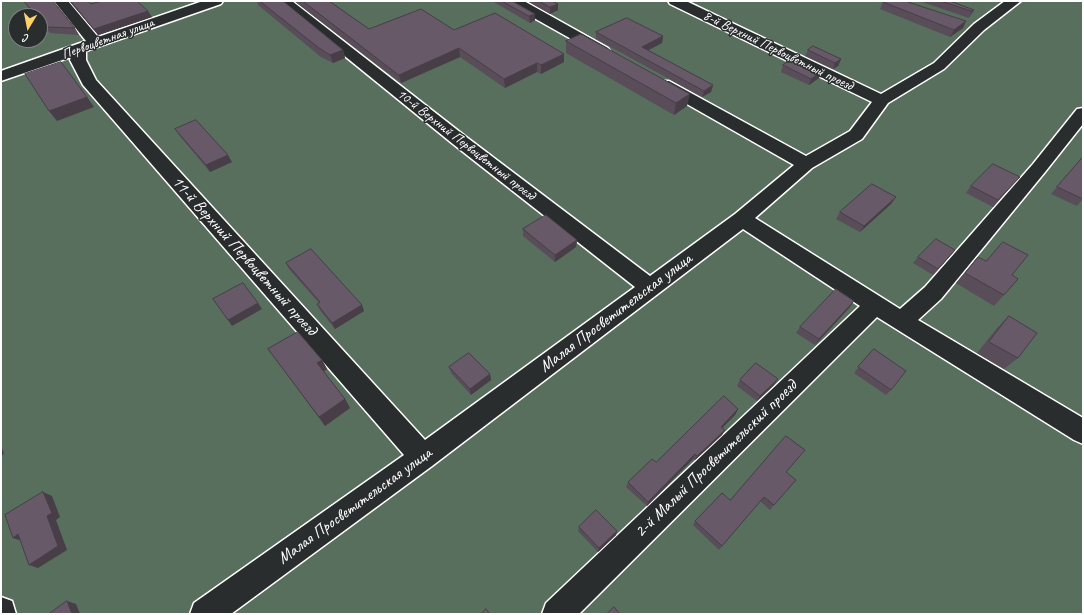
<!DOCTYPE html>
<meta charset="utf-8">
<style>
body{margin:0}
#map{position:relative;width:1084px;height:615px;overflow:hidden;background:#2a2d2e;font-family:Caveat,sans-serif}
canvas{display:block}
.frame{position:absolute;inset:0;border:2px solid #fff;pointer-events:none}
.north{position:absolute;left:8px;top:8px;width:40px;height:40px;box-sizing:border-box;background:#2a2d2e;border:1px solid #7f8182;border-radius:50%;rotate:190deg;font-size:11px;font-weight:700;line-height:16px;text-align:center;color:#fff}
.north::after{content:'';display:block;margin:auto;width:14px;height:18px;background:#ffd166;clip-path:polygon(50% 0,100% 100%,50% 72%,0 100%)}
</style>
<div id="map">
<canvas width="1084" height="615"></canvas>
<div class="frame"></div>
<div class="north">С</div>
</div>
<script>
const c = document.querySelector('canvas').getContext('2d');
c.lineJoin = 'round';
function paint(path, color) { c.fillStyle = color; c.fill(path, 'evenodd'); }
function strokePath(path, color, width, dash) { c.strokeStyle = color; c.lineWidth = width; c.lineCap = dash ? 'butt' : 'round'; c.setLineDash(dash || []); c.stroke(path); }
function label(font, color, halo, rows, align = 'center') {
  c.font = font + ' Caveat,sans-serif'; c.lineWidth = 3; c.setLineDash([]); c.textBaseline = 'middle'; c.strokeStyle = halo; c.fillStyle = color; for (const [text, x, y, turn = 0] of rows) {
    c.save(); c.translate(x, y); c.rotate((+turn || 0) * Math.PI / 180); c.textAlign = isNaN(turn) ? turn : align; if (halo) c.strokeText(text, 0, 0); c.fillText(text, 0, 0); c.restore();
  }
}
paint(new Path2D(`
 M1 1H1083V614H1ZM16 16H40V40H16Z`), '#576f5c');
const minor = new Path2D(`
 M54 1H68L98 37 203 1H223L221 4 86 51V60L96 80 425 440 635 287 453 144 277 1H292L465 136 650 276 735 214 794 165 657 87 655 84 657 81H669L806 156 850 131 872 102 670 4 668 1H686L881 94 934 63 974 24 1005 1H1021L984 30 944 69 888 103 862 139 812 168 755 218 900 309 925 287 1033 164 1077 109 1083 108V124L1045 172 941 299 918 320 1083 418V444L1074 440 877 317 579 614H542L546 603 860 306 743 229 432 466 231 614H190L194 603 404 455 83 85 70 60 71 57 1 81V71L86 41Z
 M507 1H524L608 48 610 51 608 54H598L509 4Z
 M1 597 12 601 16 614H1Z`);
strokePath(minor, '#fff', 3);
paint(minor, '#2a2d2e');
paint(new Path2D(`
 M24 1H53L75 28 79 35 50 33 40 21V16H36Z
 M69 1H88L91 4 152 17 98 35Z
 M257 1H283L343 50 345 58 333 63 321 57 258 5Z
 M294 1H329L369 29 564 62 541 74 537 72 505 88 460 57 401 83Z
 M492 1H512L535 14V20L530 23Z
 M527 1H552L558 10 550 14Z
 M919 1H950L974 10 970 16 969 18Z
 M883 2 966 21 963 28 950 37 880 9Z
 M596 32 663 36 662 43 648 50 713 85 711 92 702 97 596 39Z
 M566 41 687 106 674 115 566 53Z
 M808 50 841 59 838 66 833 69 805 56Z
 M783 65 819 78 809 85 781 72Z
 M175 129 232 162 210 172 179 135Z
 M1083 157V199L1077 206 1051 194Z
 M1014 183 993 207 966 193 971 186Z
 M896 197 891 204 860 232 836 219 840 212Z
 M523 229 577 240 576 247 555 262 523 236Z
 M950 256 933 275 913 263 918 257Z
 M978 257 1012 275 1004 295 994 306 956 283Z
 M286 263 362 305 364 311 335 329 320 310 317 304 319 303 289 269Z
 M850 307 815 345 796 333 800 327Z
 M1009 316 1018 358 1004 369 977 353 997 328Z
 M268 349 322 360 327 369 324 372 345 399 350 408 325 426Z
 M874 349 891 390 886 395 854 373Z
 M449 367 490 374 491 380 471 395 451 373Z
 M778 379 774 385 757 401 737 386 740 380Z
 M738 409 735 415 722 428 725 430 722 435 695 460 693 459 647 506 626 487 628 482 656 462Z
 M786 472 774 505 770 510 760 501 719 550 693 525 695 521 730 500Z
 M579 527 616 535 598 552 578 531Z`), '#594d59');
paint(new Path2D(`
 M558 4V10L550 14V7Z
 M974 10 970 16 969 18 972 11Z
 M148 11 152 17 98 35 94 29Z
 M535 14V20L530 23 529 16Z
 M966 21 963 28 950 37 954 30Z
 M663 36 662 43 641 54 642 47Z
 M459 48 460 57 401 83 399 75Z
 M343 50 345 58 333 63 330 55Z
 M564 54V62L541 74V65Z
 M841 59 838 66 833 69 835 63Z
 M537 63V72L505 88 504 79Z
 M822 71 819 78 809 85 811 79Z
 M713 85 711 92 702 97 704 91Z
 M690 94 687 106 674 115 676 103Z
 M87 97 94 107 57 121 49 111Z
 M228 155 232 162 210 172 206 165Z
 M896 197 891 204 860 232 864 226Z
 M577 240 576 247 555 262V255Z
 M854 301 850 307 815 345 819 339Z
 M258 303 262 309 232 326 228 320Z
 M362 305 364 311 335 329 332 323Z
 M322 360 327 369 322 372 317 363Z
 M490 374 491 380 471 395 470 389Z
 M778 379 774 385 757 401 760 396Z
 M345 399 350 408 325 426 319 417Z
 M738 409 735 415 718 432 721 427Z
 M725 430 722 435 695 460 697 456Z
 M1 445 4 454 1 456Z
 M695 454 693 459 647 506 648 502Z
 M43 492 52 496 60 517 56 520 67 550 38 568 29 565 47 516Z
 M617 531 616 535 598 552 599 548Z
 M18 534 22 541 13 538Z
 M67 601 76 604 80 614H72Z`), '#483e48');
const building = new Path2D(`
 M24 1H53L75 28 46 27 40 20V16H37Z
 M71 1H88L91 4 102 1H137L148 11 94 29Z
 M260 1H283L343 50 330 55 319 48Z
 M303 1H329L369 29 421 9 454 30 495 13 564 54 541 65 537 63 504 79 459 48 399 75Z
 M502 1H512L535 14 529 16Z
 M539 1H552L558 4 550 7Z
 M885 1H905L966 21 954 30 883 2Z
 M941 1H950L974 10 972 11Z
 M627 18 663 36 642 47 713 85 704 91 596 32Z
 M581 34 690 94 676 103 566 41Z
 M813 46 841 59 835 63 808 50Z
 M794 58 822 71 811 79 783 65Z
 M61 62 87 97 49 111 25 74Z
 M196 120 228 155 206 165 175 129Z
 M1083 157V199L1057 187Z
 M993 164 1020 177 998 200 971 186Z
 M872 184 896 197 864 226 840 212Z
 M546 215 577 240 555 255 523 229Z
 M936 239 955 250 938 269 918 257Z
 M1003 242 1028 255 1012 275 1018 279 1004 295 965 273 978 257 986 261Z
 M311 249 362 305 332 323 317 304 320 302 286 263Z
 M243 283 258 303 228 320 213 299Z
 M836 289 854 301 819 339 800 327Z
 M1009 316 1037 333 1018 358 989 342Z
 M298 332 322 360 317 363 345 399 319 417 268 349Z
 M874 349 906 371 891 390 858 367Z
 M469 353 490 374 470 389 449 367Z
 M756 363 778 379 760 396 740 380Z
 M724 396 738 409 721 427 725 430 697 456 695 454 648 502 628 482 652 459 656 462Z
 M786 436 805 450 786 472 796 480 774 505 764 497 722 546 695 521 722 493 730 500Z
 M43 492 52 513 47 516 58 546 29 565 18 534 13 538 5 515Z
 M596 510 617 531 599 548 579 527Z
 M67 601 72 614H49Z
 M614 607 620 614H607Z
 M486 609 490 614H481Z`);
paint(building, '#675967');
strokePath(building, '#483e48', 1);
label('14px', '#fff', '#2a2d2e', [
 ["Первоцветная улица",108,39,-20],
 ["8-й Верхний Первоцветный проезд",778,51,26],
 ["10-й Верхний Первоцветный проезд",466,145,38]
]);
label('17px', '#fff', '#2a2d2e', [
 ["11-й Верхний Первоцветный проезд",244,256,48],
 ["Малая Просветительская улица",616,313,-37],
 ["2-й Малый Просветительский проезд",716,459,-44],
 ["Малая Просветительская улица",355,506,-36]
]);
</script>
